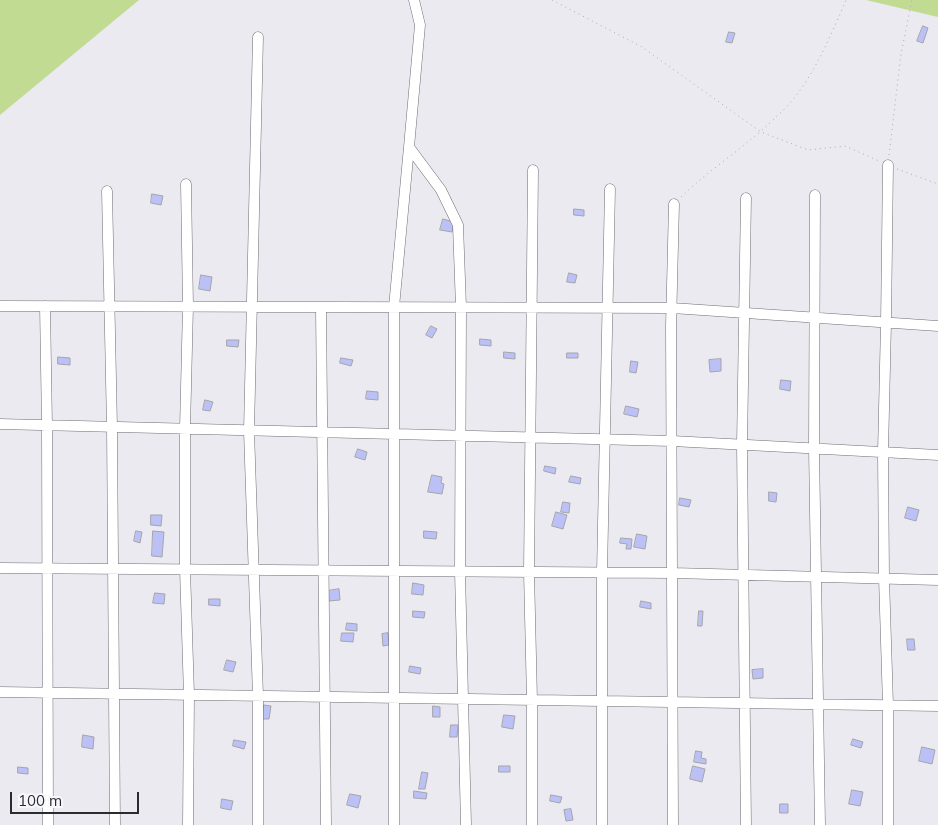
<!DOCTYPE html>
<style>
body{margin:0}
#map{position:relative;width:938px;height:825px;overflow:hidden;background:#eaeaf0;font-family:Mulish,sans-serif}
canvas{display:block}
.scale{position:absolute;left:10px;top:792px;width:129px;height:22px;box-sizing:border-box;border:2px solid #2b2b2d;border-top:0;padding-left:6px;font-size:15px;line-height:18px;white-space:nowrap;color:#2b2b2d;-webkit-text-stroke:4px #f7f8fd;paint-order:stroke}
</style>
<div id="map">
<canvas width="938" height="825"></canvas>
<div class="scale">100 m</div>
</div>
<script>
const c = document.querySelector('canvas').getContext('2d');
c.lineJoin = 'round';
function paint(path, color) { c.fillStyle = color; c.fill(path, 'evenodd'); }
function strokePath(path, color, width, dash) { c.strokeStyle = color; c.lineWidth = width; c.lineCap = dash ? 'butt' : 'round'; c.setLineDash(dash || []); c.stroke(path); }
paint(new Path2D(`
 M0 0H139L0 115Z
 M866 0H938V17Z`), '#c2db93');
const building = new Path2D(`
 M923 26 928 28 923 43 917 41Z
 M729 32 735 33 732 43 726 42Z
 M152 194 163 196 161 205 151 203Z
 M574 209 584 210V216L574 215Z
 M443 219 454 222 452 232 440 230Z
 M569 273 577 275 575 283 567 282Z
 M201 275 212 277 210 291 199 289Z
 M431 326 437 329 432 338 426 335Z
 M480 339 491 340V346L480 345Z
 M227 340H239L238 347 227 346Z
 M504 352 515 353V359L504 358Z
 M567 353H578V358H567Z
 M58 357 70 358V365L58 364Z
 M341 358 353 360 351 366 340 363Z
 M721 359V371L710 372 709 360Z
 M631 361 638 362 636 373 630 372Z
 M781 380 791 381 790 391 780 389Z
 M367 391 378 392V400L366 399Z
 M205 400 213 402 210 411 203 410Z
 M626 406 639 409 637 417 624 414Z
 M358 449 367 452 365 460 355 457Z
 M545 466 556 468 555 474 544 471Z
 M432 475 442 477 441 483 444 484 442 494 428 492Z
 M571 476 581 478 580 484 569 482Z
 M769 492 777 493 776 502 769 501Z
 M680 498 691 500 689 507 679 505Z
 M563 502 570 503 569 513 561 512Z
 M908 507 919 510 916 521 905 518Z
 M556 512 567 515 563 529 552 526Z
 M151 515H162L161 526 151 525Z
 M136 531 142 532 140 543 134 541Z
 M153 531 164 532 162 557 152 556Z
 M424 531 437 532 436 539 424 538Z
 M637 534 647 536 645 549 634 547Z
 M621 538 632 539 631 549H626L627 544 620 543Z
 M413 583 424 585 423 595 412 594Z
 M339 589 340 600 329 601 328 591Z
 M155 593 165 594 164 604 153 603Z
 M209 599H220V606L209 605Z
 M641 601 651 603V609L640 607Z
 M413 611 425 612 424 618 413 617Z
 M699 611H703L702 626H698Z
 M347 623 357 624V631L346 630Z
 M342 633H354L353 642 341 641Z
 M388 633 389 645 383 646 382 634Z
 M907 639H914L915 650H908Z
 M227 660 236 662 233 672 224 670Z
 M410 666 421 668 420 674 409 672Z
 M763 669V678L753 679 752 670Z
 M264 705 271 706 269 719H263Z
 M433 706 440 707V717H433Z
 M504 715 515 716 513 729 502 727Z
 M451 725H458L457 737H450Z
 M83 735 94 737 93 749 82 747Z
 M853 739 863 742 861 748 851 745Z
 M234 740 246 742 244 749 233 746Z
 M922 747 935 750 932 764 919 761Z
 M696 751 702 752 701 758 706 759V764L694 762Z
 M499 766H510V772H499Z
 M693 766 705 769 702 782 690 779Z
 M18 767 28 768V774L18 773Z
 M422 772 428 773 425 789H419Z
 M852 790 863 792 860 806 849 804Z
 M414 791 427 793 426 799 414 798Z
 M350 794 361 796 358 808 347 805Z
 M551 795 562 797 560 803 550 801Z
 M222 799 233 801 231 810 221 808Z
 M780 804H788V813H780Z
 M571 809 573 820 566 821 564 810Z`);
paint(building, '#bbc0f7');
strokePath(building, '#a4a5aa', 1);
const minor = new Path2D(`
 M414 0 420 25 409 147 441 190 458 225 461 307 460 571 466 825
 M888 165 886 323 883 452 884 578 888 705V825
 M186 184 188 306 185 429V569L189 695 188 825
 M107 191 112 427 115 825
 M815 195 814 448 820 825
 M746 198 742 445 746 825
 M0 306 672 308 938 326
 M45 306 47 426 48 825
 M321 307 326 825
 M0 424 672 441 938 455
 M0 568 673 573 938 580
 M0 692 938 706
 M258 825V696L249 431 258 37
 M394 825V307L409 147
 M532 825V700L529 572 533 170
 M602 825V572L610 189
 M673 825 671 326 674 204`);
strokePath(minor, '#6d6e73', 11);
strokePath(new Path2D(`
 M552 0 642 47 761 132 808 150 845 146 879 161
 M889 155 901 54 912 0
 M897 169 938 184
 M681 197C710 169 744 148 773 120 779 114 786 108 792 101 816 71 831 35 846 0`), '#a9a9ad', 1, [1, 4]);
strokePath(minor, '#fff', 10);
</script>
